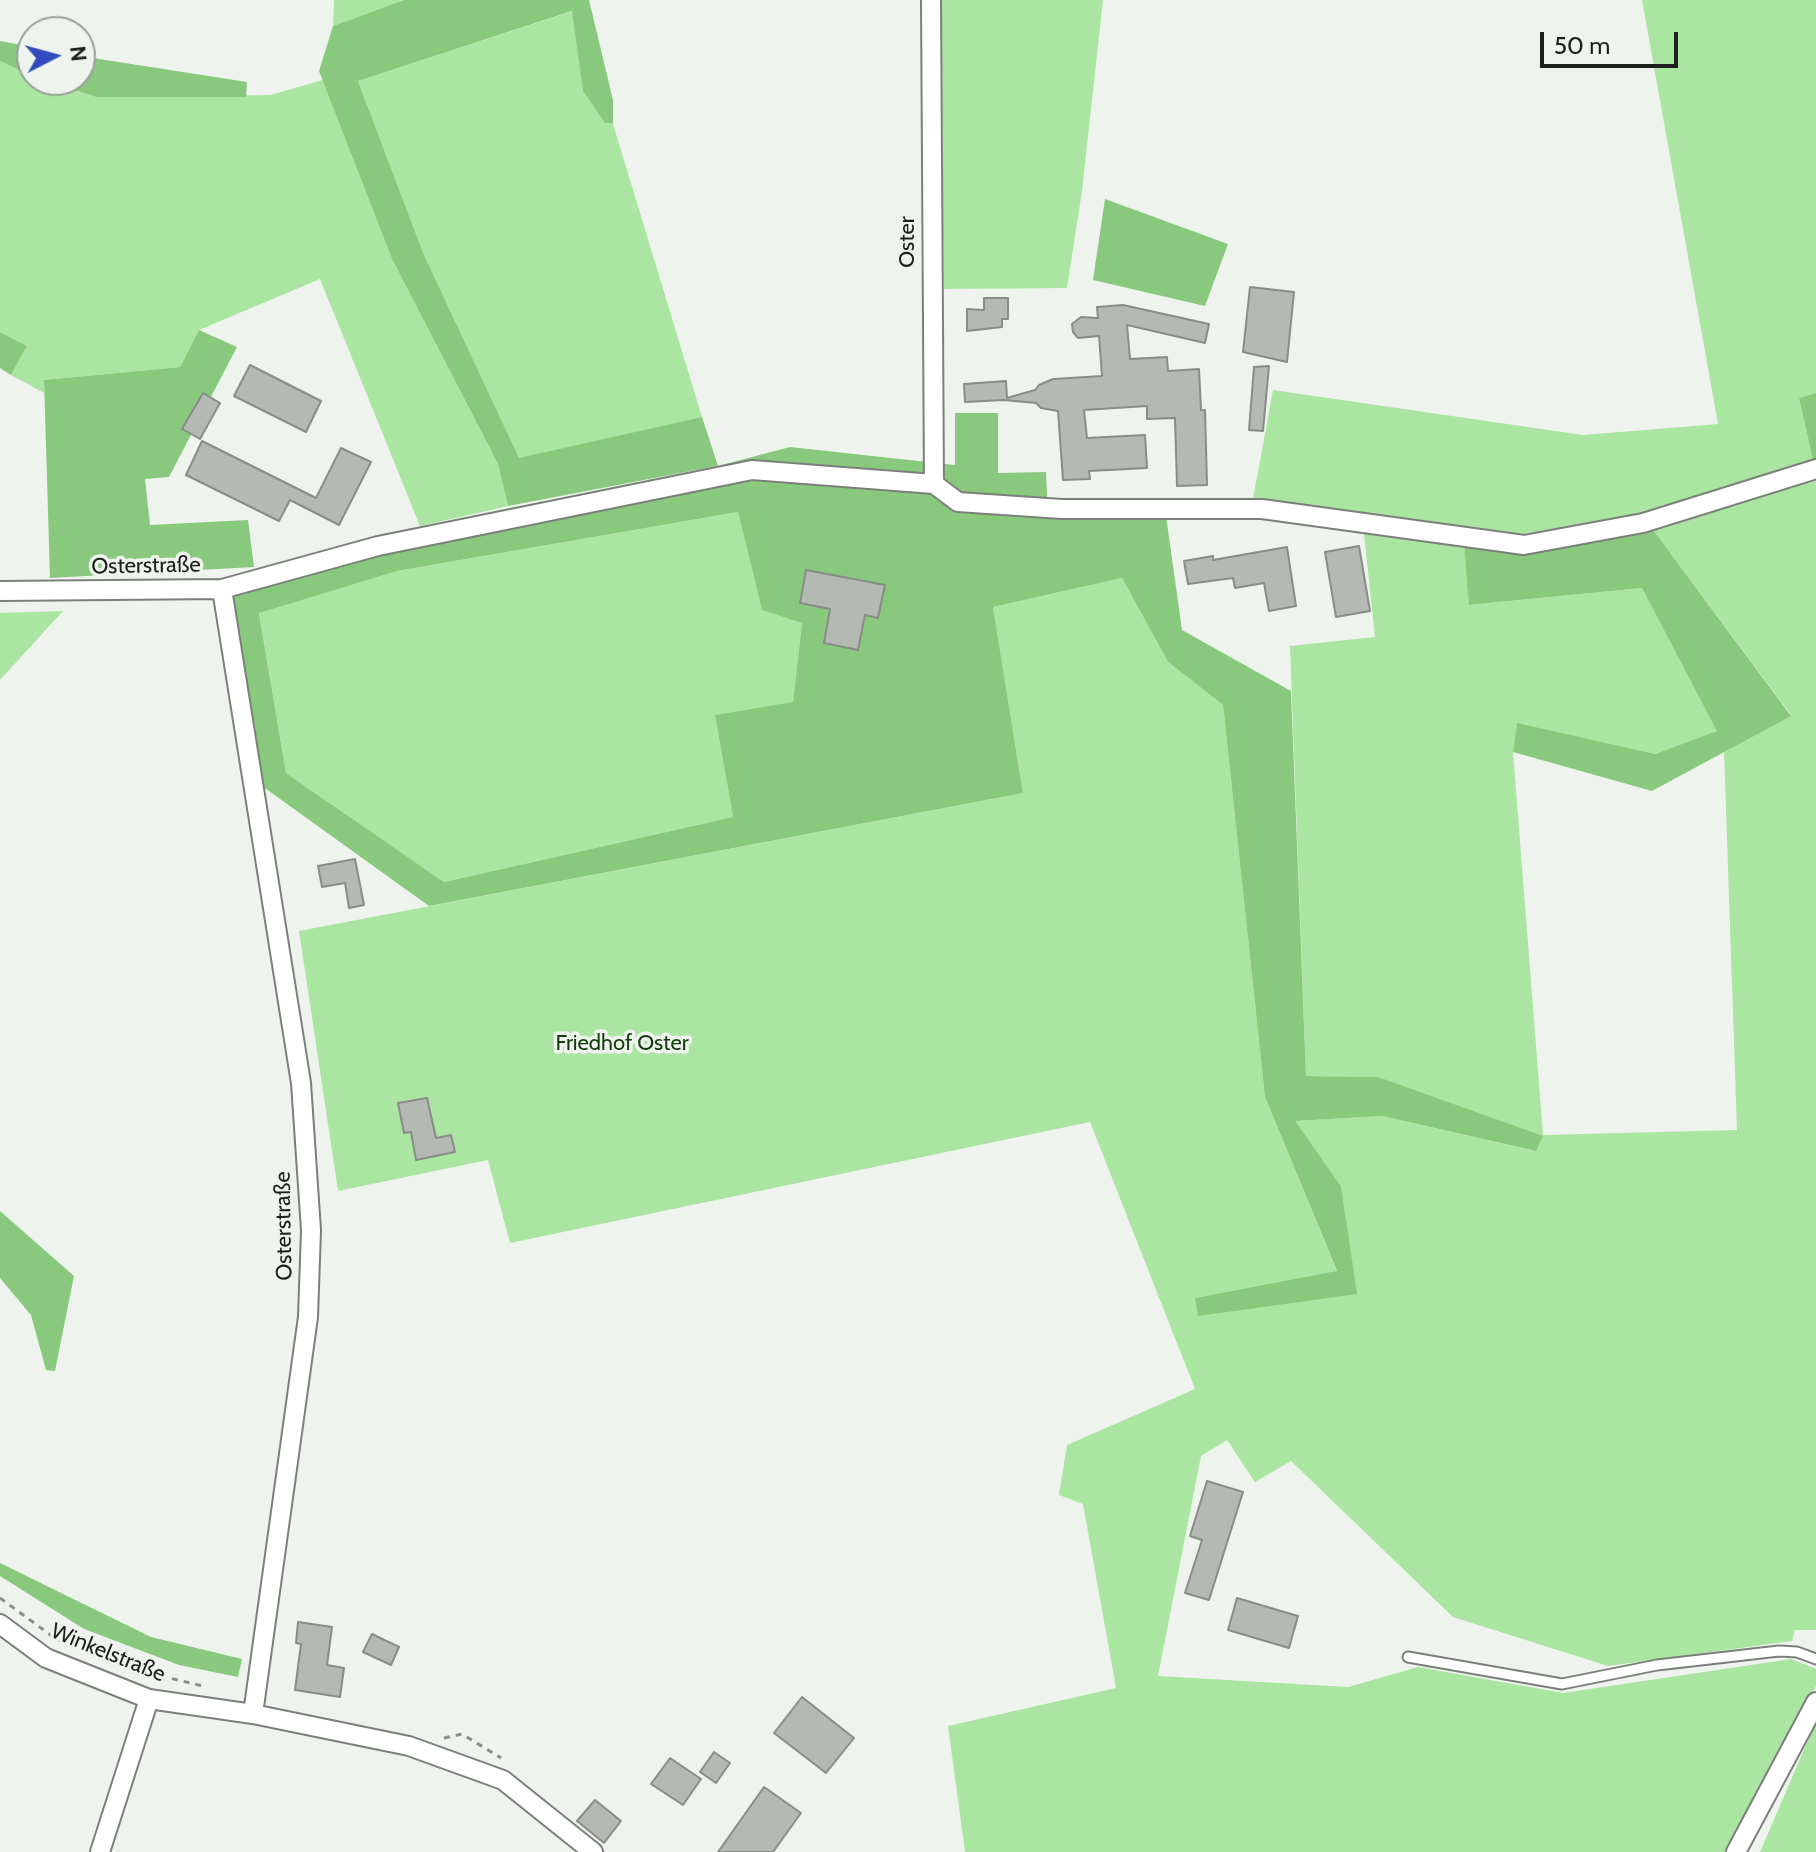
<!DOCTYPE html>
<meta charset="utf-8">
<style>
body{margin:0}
#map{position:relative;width:1816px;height:1852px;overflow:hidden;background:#eef4ed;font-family:Cabin,sans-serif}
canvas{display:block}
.north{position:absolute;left:16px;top:16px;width:80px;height:80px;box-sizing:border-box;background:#eef4ed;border:2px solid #9a9f9a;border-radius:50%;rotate:84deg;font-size:22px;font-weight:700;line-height:32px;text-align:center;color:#1d1f1d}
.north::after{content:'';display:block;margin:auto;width:28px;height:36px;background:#334bbc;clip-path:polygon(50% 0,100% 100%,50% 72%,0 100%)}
.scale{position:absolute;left:1540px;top:32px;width:138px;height:36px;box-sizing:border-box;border:4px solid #1d1f1d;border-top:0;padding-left:10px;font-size:24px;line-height:28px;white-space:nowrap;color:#1d1f1d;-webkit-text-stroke:6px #eef4ed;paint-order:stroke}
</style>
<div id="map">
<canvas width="1816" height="1852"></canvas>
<div class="north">N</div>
<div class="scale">50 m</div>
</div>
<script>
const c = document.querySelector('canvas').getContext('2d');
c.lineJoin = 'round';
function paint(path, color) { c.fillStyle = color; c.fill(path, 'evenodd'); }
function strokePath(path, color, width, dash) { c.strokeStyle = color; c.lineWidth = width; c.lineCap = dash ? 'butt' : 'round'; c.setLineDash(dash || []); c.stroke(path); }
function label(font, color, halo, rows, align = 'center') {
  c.font = font + ' Cabin,sans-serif'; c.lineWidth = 7; c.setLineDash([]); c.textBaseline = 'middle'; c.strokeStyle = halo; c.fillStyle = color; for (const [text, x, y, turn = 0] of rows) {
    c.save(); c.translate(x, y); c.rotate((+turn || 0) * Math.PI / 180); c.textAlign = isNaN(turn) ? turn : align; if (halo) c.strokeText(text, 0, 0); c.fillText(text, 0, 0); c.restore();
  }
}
paint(new Path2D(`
 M334 0H404L333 26Z
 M939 0H1103L1082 191 1067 288 944 289Z
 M1642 0H1816V393L1799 398 1813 460 1639 514 1523 534 1253 499 1273 390 1583 435 1718 424Z
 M573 11 583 91 605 123 613 124 702 417 519 459 424 255 358 81Z
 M0 51V61L32 76V80H44L96 97 270 95 323 80 392 259 498 464 508 506 420 526 320 279 199 330 180 367 44 380V393L11 375 27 346 0 332Z
 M1816 479V1630H1795L1792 1641 1608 1666 1453 1617 1291 1461 1255 1482 1227 1440 1201 1456 1158 1676 1348 1687 1418 1667 1563 1693 1791 1659 1816 1669V1686L1726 1852H965L948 1726 1116 1688 1083 1504 1059 1495 1067 1445 1195 1389 1090 1122 510 1243 488 1160 338 1191 299 931 1023 793 993 607 1122 578 1168 662 1223 705 1265 1097 1337 1272 1195 1298 1356 1294 1341 1186 1294 1121 1382 1116 1535 1151 1378 1077 1306 1076 1290 646 1375 637 1364 534 1464 544 1470 605 1642 588 1718 731 1655 754 1517 724 1513 752 1543 1135 1737 1130 1724 752 1791 715 1654 531Z
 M738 512 762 610 802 622 793 703 715 715 733 817 444 882 286 773 259 612 397 571Z
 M63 611 0 680V613Z
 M1816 1722V1852H1760Z`), '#abe5a2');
paint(new Path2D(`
 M404 0H589L613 100V124L605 123 583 91 572 11 358 81 424 255 519 458 702 417 718 466 790 447 955 465V413H998V473L1046 472 1048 517 1166 516 1182 630 1291 691 1306 1076 1378 1077 1543 1136 1536 1151 1382 1116 1295 1121 1341 1186 1357 1294 1198 1316 1195 1298 1337 1271 1265 1097 1223 705 1168 662 1122 578 993 607 1023 793 429 906 262 786 232 595 380 555 723 485 717 466 508 506 498 464 392 259 319 71 333 26ZM738 512 762 610 802 623 793 702 715 715 733 817 444 882 286 773 259 613 397 571Z
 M0 41 32 47V76L0 61Z
 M80 56 247 82 246 97H96L44 80H80Z
 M1105 199 1228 244 1205 306 1093 280Z
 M199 330 237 347 169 477 145 479 150 525 248 520 254 567 50 578 44 380 180 367Z
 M0 332 27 346 11 375 0 368Z
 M1816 393V459L1813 460 1799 398Z
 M1654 531 1791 716 1652 791 1513 752 1517 723 1655 754 1717 731 1642 588 1469 605 1464 544 1519 553Z
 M0 1211 74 1276 55 1371 46 1370 31 1315 0 1278Z
 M0 1563 151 1637 242 1659 238 1677 179 1665 84 1629 0 1576Z`), '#88c97e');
const building = new Path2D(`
 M1250 287 1294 292 1287 362 1243 352Z
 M984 298H1008V319H1002V327L967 331V309L984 310Z
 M1123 305 1209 324 1205 343 1127 325 1130 359 1167 357 1168 371 1199 369 1201 410H1205L1207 485 1177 486 1175 418 1147 419V406L1084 410 1087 438 1145 435 1147 468 1089 471 1090 479 1063 480 1058 411 1041 408 1036 403 1004 400 965 402 964 384 1006 381 1007 398 1035 390 1039 385 1053 379 1102 376 1099 336 1078 338 1073 332 1072 324 1081 317 1098 318 1097 307Z
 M250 365 321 401 306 432 234 396Z
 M1269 366 1263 431 1249 430 1254 367Z
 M203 393 220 403 200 439 182 429Z
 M202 441 316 498 341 448 371 462 339 525 290 500 279 521 186 475Z
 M1359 546 1370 611 1336 617 1325 552Z
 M1287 547 1296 606 1269 611 1264 583 1235 588 1233 578 1188 584 1184 561 1213 556V560Z
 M806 570 885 585 878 618 865 615 858 650 824 643 830 609 800 603Z
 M355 859 364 905 349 908 345 883 322 887 318 866Z
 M427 1098 436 1138 451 1135 455 1152 416 1160 411 1132 404 1133 398 1103Z
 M1207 1481 1243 1492 1209 1600 1185 1593 1202 1540 1190 1536Z
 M1237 1598 1298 1616 1289 1648 1228 1630Z
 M298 1622 332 1627 327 1665 344 1668 340 1697 295 1690 301 1644 296 1643Z
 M372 1634 399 1647 391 1665 363 1652Z
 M802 1697 854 1738 826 1773 774 1733Z
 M714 1752 730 1763 716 1783 700 1772Z
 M670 1758 701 1779 683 1805 651 1784Z
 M764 1787 801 1813 773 1852H718Z
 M595 1800 621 1821 604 1843 577 1821Z`);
paint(building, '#b4bab3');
strokePath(building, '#888d87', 2);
const lane = new Path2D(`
 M1408 1657 1562 1684 1657 1665 1779 1651 1797 1652 1816 1659`);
const street = new Path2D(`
 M931 0 934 484
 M222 589 301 1083 311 1230 308 1317 253 1714
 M0 591 222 589 378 546 752 470 934 484 958 502 1062 509H1262L1524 545 1643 523 1816 469
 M0 1624 46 1658 149 1699 253 1714 409 1746 503 1780 593 1852
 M100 1852 149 1699
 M1736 1852 1816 1702`);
strokePath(lane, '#7b807a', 13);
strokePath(street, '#7b807a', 22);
strokePath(new Path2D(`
 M0 1598 56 1639 157 1675 207 1687
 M444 1738 462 1734 501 1758`), '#8a8e8a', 3, [6, 6]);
strokePath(lane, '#fff', 9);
strokePath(street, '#fff', 18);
label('22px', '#1d1f1d', '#eef4ed', [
 ["Oster",908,242,-90],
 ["Osterstraße",146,566,-1],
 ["Osterstraße",284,1226,-91],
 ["Winkelstraße",108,1653,22]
]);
label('22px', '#143f0d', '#eef4ed', [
 ["Friedhof Oster",622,1044]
]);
</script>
